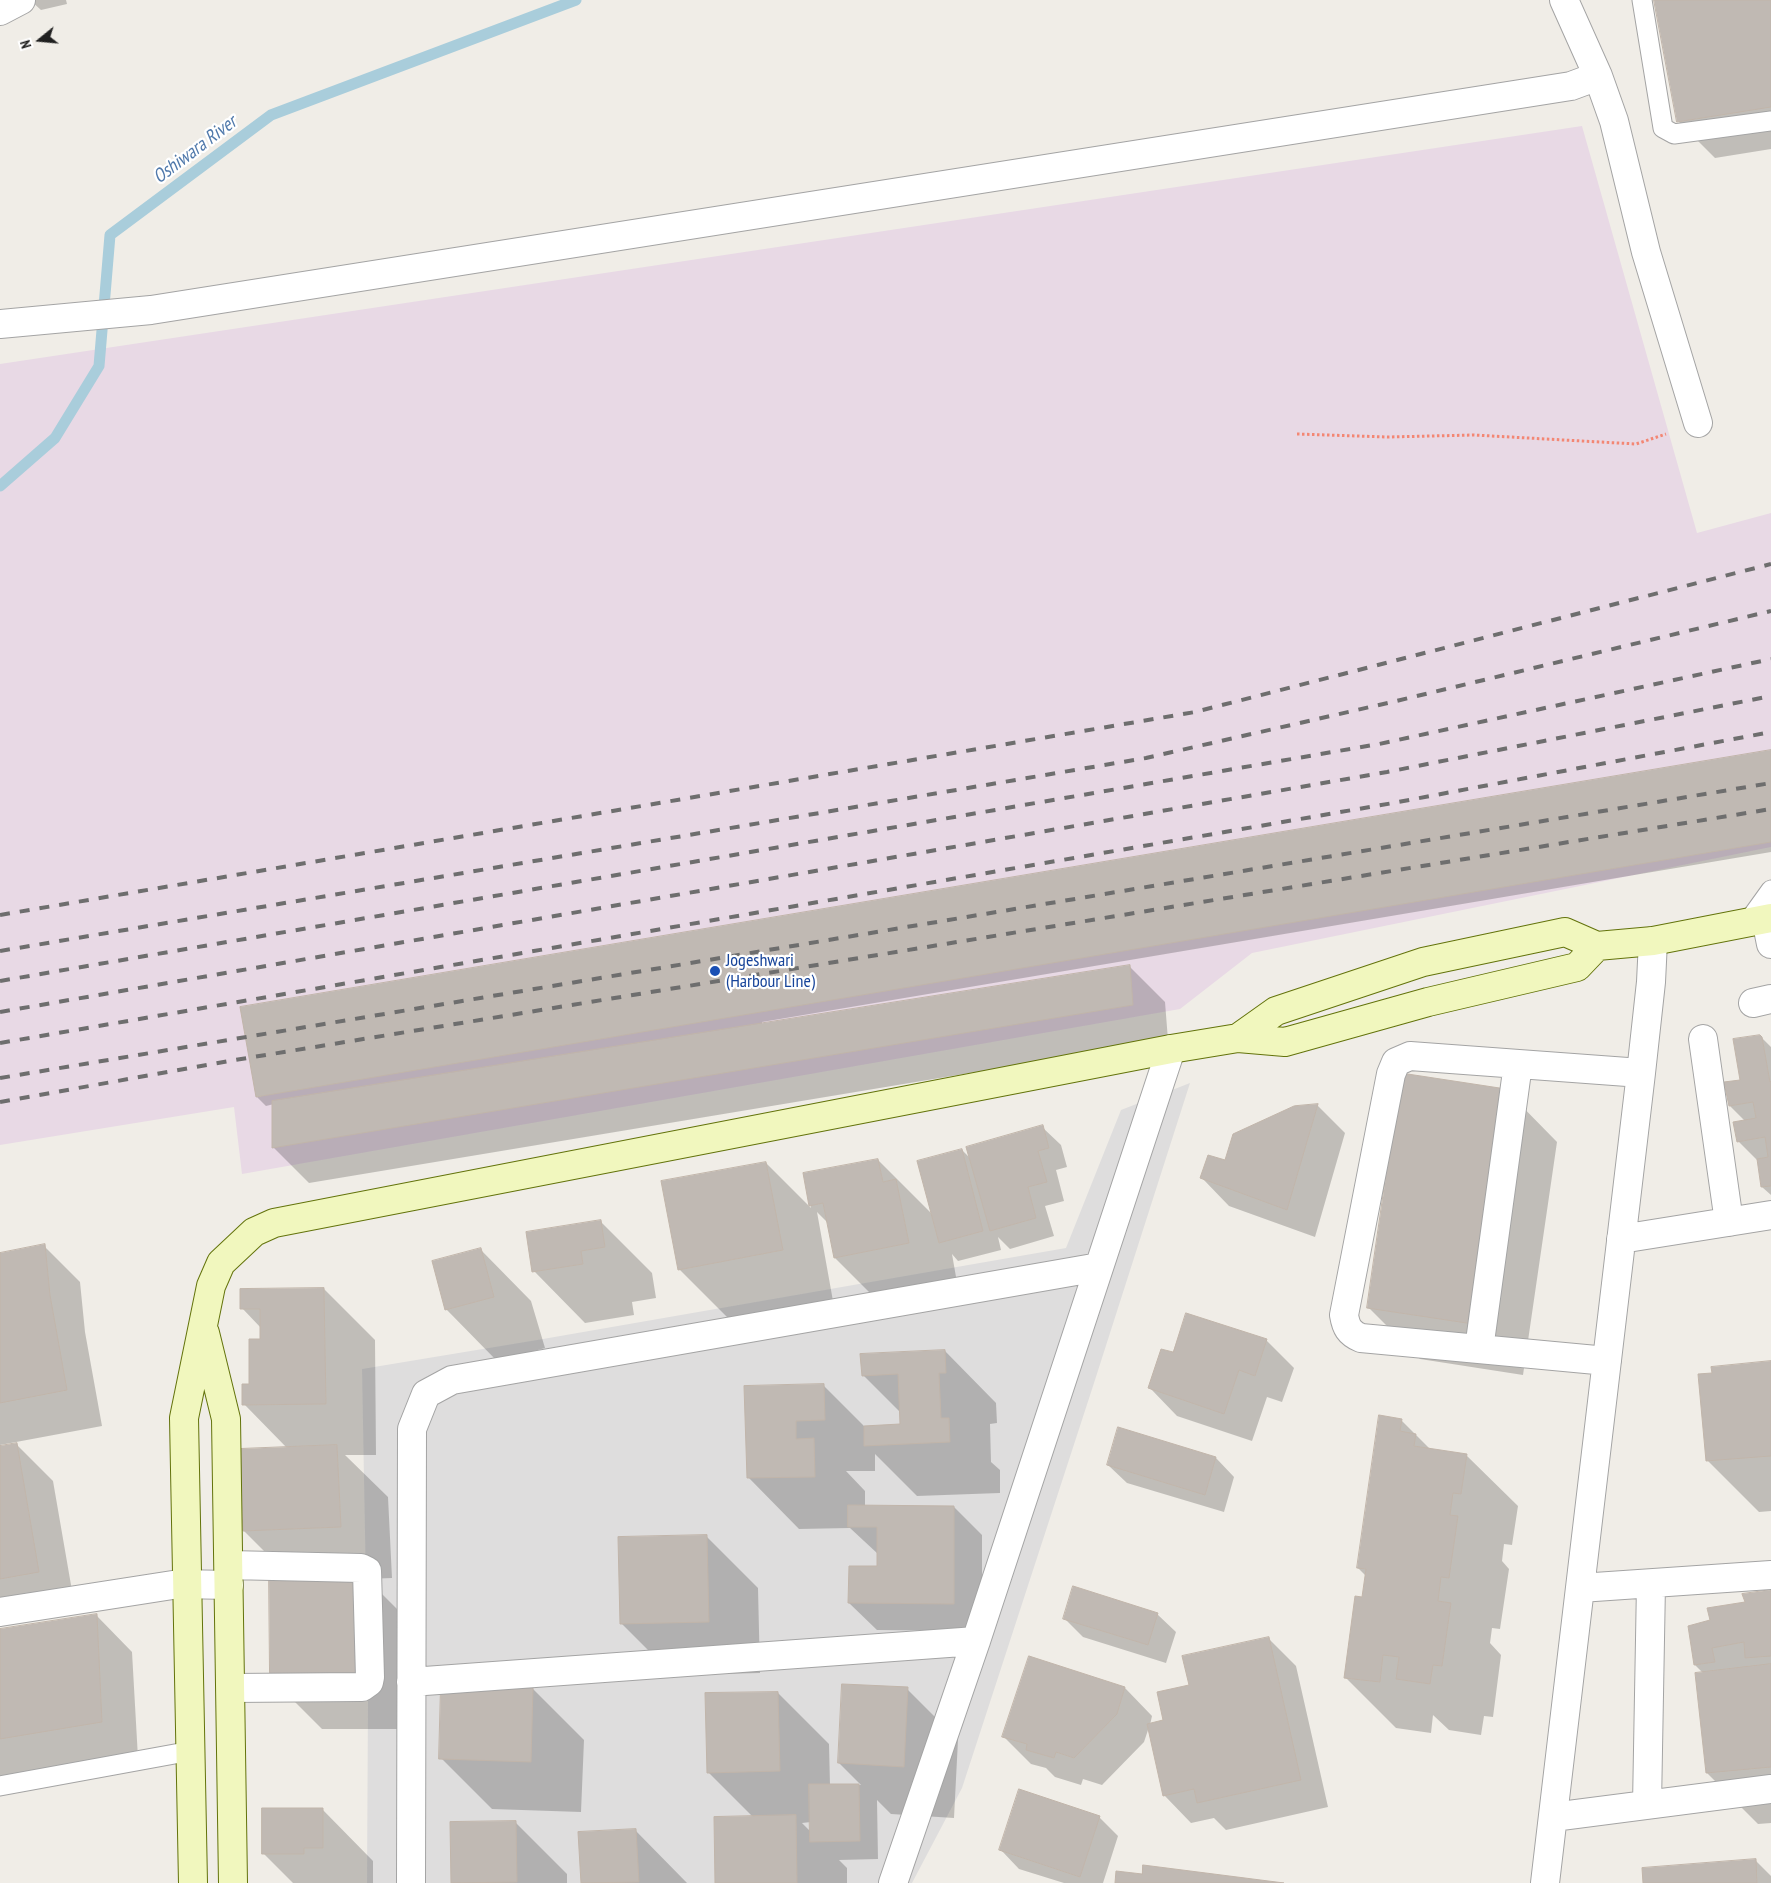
<!DOCTYPE html>
<style>
body{margin:0}
#map{position:relative;width:1771px;height:1883px;overflow:hidden;background:#f0ede7;font-family:"PT Sans Narrow",sans-serif}
canvas{display:block}
.north{position:absolute;left:15px;top:15px;width:50px;height:50px;-webkit-text-stroke:4px #fff;paint-order:stroke;rotate:253deg;font-size:14px;font-weight:700;line-height:20px;text-align:center;color:#202020}
.north::after{content:'';display:block;margin:auto;width:18px;height:22px;background:#202020;clip-path:polygon(50% 0,100% 100%,50% 72%,0 100%)}
</style>
<div id="map">
<canvas width="1771" height="1883"></canvas>
<div class="north">N</div>
</div>
<script>
const c = document.querySelector('canvas').getContext('2d');
c.lineJoin = 'round';
function paint(path, color) { c.fillStyle = color; c.fill(path, 'evenodd'); }
function strokePath(path, color, width, dash) { c.strokeStyle = color; c.lineWidth = width; c.lineCap = dash ? 'butt' : 'round'; c.setLineDash(dash || []); c.stroke(path); }
function label(font, color, halo, rows, align = 'center') {
  c.font = font + ' "PT Sans Narrow",sans-serif'; c.lineWidth = 4.5; c.setLineDash([]); c.textBaseline = 'middle'; c.strokeStyle = halo; c.fillStyle = color; for (const [text, x, y, turn = 0] of rows) {
    c.save(); c.translate(x, y); c.rotate((+turn || 0) * Math.PI / 180); c.textAlign = isNaN(turn) ? turn : align; if (halo) c.strokeText(text, 0, 0); c.fillText(text, 0, 0); c.restore();
  }
}
paint(new Path2D(`
 M1190 1083 1094 1383 962 1788 912 1883H367L368 1699 362 1369 543 1339 1066 1248 1121 1110Z`), '#dedddd');
paint(new Path2D(`
 M1582 126 1697 533 1771 513V847L1252 953 1180 1009 242 1174 234 1107 0 1145V364Z`), '#e8d9e5');
paint(new Path2D(`
 M30 0H66L67 4 41 10Z
 M1655 0H1771V149L1715 158 1679 122Z
 M1771 752V852L762 1022V1025L1129 966 1165 1002 1168 1040 309 1183 273 1147 274 1104 266 1106 257 1097Z
 M1762 1038 1771 1047V1195L1762 1187 1758 1161 1738 1141 1745 1121 1730 1106Z
 M1506 1090 1557 1142 1523 1375 1420 1359 1369 1308Z
 M1318 1106 1345 1133 1315 1237 1229 1206 1202 1178 1225 1162 1294 1107Z
 M1042 1127 1061 1145 1067 1167 1056 1170 1064 1201 1045 1206 1054 1236 1010 1249 998 1237 1001 1250 958 1261 952 1254 959 1294 886 1309 835 1258 828 1223 817 1212 833 1301 730 1320 679 1269 766 1163 811 1208 804 1174 878 1160 932 1214 962 1150 971 1159Z
 M600 1221 652 1273 656 1298 632 1302 634 1315 585 1323 534 1271Z
 M44 1246 80 1282 85 1332 102 1426 0 1445V1254Z
 M480 1249 531 1301 545 1348 497 1361 446 1309Z
 M324 1289 375 1340 376 1455H345L388 1497 392 1578 367 1579 413 1625V1729H322L271 1678 288 1575 244 1531 287 1448 244 1404 250 1385 261 1341V1328L242 1308Z
 M1266 1340 1294 1368 1282 1402 1267 1397 1252 1441 1177 1416 1150 1388 1174 1354Z
 M945 1351 996 1403 997 1423 990 1424 991 1462 1000 1470V1493L917 1496 875 1454V1471H846L865 1491V1507H954L982 1535V1631L877 1630 849 1603 878 1567V1554L850 1528 799 1529 748 1477 823 1385 865 1427 902 1425 901 1413 863 1375Z
 M1771 1363V1511L1759 1512 1708 1461 1713 1374Z
 M1401 1420 1431 1450 1466 1455 1518 1506 1512 1545 1504 1544 1502 1561 1509 1569 1500 1629 1492 1628 1490 1643 1501 1655 1493 1717 1484 1716 1481 1735 1449 1730 1433 1715 1431 1733 1396 1728 1345 1677 1363 1598 1366 1576 1358 1568Z
 M1119 1429 1216 1458 1234 1477 1224 1512 1127 1483 1108 1465Z
 M17 1445 53 1481 75 1608 0 1621V1448Z
 M707 1537 758 1588 760 1673 673 1675 621 1623Z
 M1771 1591V1823L1758 1824 1707 1773 1703 1673 1695 1665 1712 1621Z
 M1157 1614 1176 1632 1166 1663 1083 1637 1065 1619Z
 M96 1615 132 1652 138 1758 0 1781V1630Z
 M1268 1638 1296 1666 1328 1807 1226 1830 1214 1818 1191 1823 1164 1795 1149 1727 1144 1742 1102 1785 1083 1779 1081 1785 1055 1777 1046 1768 1031 1764 1003 1736 1030 1657 1125 1688 1152 1716 1150 1725 1165 1721 1190 1686Z
 M533 1689 584 1740 581 1812 492 1809 441 1758Z
 M907 1689 958 1740 954 1818 891 1814 877 1800 878 1859 839 1860 847 1868V1883H717L753 1817 708 1772 778 1693 829 1744 830 1785H861L839 1763ZM811 1822V1832L802 1823Z
 M322 1809 373 1861V1883H293L263 1853Z
 M1099 1817 1118 1836 1103 1883H1064L1019 1869 1001 1850Z
 M452 1823H516L567 1874V1883H452Z
 M635 1830 687 1883H582L580 1833Z
 M1755 1860 1771 1876V1883H1644Z`), '#0003');
strokePath(new Path2D(`
 M0 486 55 438 99 366 110 235 271 115 576 0`), '#a9cddb', 11);
const building = new Path2D(`
 M1654 0H1771V107L1677 122Z
 M1771 750V842L256 1097 240 1007Z
 M1130 965 1133 1005 272 1148V1101Z
 M1760 1035 1762 1037 1770 1082 1771 1081V1186L1761 1187 1757 1159 1768 1157 1765 1137 1737 1142 1733 1122 1756 1118 1753 1102 1729 1106 1724 1082 1740 1080 1733 1039Z
 M1401 1073 1506 1089 1473 1324 1367 1308Z
 M1318 1104 1287 1210 1200 1178 1208 1155 1225 1160 1233 1134 1294 1106Z
 M1043 1125 1049 1148 1038 1151 1047 1182 1028 1187 1036 1218 990 1231 966 1147Z
 M962 1149 983 1231 939 1243 917 1161Z
 M878 1159 883 1182 896 1179 909 1243 834 1258 823 1203 809 1206 803 1173Z
 M766 1162 783 1250 678 1270 661 1181Z
 M601 1220 605 1247 581 1251 583 1264 532 1272 526 1232Z
 M45 1244 50 1295 67 1390 0 1403V1253Z
 M481 1248 494 1297 445 1310 432 1261Z
 M324 1288 326 1404 242 1405V1384H249V1339H260V1309H240V1289Z
 M1186 1313 1267 1339 1255 1376 1239 1370 1224 1414 1148 1388 1161 1349 1173 1352Z
 M945 1350 946 1373H939L941 1418H949L950 1442 864 1446V1426L900 1424 898 1374 862 1376 860 1354Z
 M1771 1361V1456L1706 1461 1698 1374 1712 1373 1711 1367Z
 M824 1384 825 1420 796 1421V1439L814 1438 815 1477 747 1478 744 1386Z
 M1379 1415 1402 1419 1400 1431 1416 1434 1414 1446 1467 1454 1461 1494 1453 1493 1450 1515 1458 1516 1449 1578 1441 1577 1438 1601 1451 1603 1442 1666 1433 1665 1430 1684 1396 1679 1399 1657 1383 1655 1380 1682 1344 1678 1355 1596 1362 1597 1366 1569 1357 1568Z
 M1118 1427 1216 1457 1205 1495 1107 1465Z
 M17 1443 39 1572 0 1579V1446Z
 M337 1445 341 1527 243 1531 239 1449Z
 M848 1505 954 1506V1604L848 1603 849 1566H877V1527H848Z
 M707 1535 709 1622 620 1624 618 1537Z
 M269 1573H362V1678L270 1679Z
 M1073 1586 1158 1613 1148 1645 1063 1619Z
 M1771 1590V1656L1745 1658 1744 1642 1712 1648 1715 1662 1694 1665 1688 1626 1710 1620 1707 1608 1745 1602 1742 1594Z
 M97 1614 102 1722 0 1739V1629Z
 M1269 1637 1301 1780 1197 1803 1194 1789 1163 1796 1147 1724 1163 1720 1157 1692 1189 1685 1182 1656Z
 M1029 1656 1125 1687 1117 1714 1074 1758 1056 1752 1054 1758 1026 1750 1027 1744 1002 1737Z
 M1771 1664V1767L1706 1773 1695 1673Z
 M842 1684 908 1687 904 1767 838 1763Z
 M441 1685 533 1688 531 1762 439 1759Z
 M778 1692 780 1771 707 1773 705 1693Z
 M809 1784H859L860 1841 810 1842Z
 M1019 1789 1100 1816 1080 1877 999 1850Z
 M262 1808H323V1848H304V1854H262Z
 M796 1815 797 1883H715L714 1817Z
 M516 1821 517 1882 451 1883 450 1822Z
 M636 1829 639 1882 581 1883 578 1832Z
 M1756 1859 1757 1883H1643L1642 1868Z
 M1143 1865 1284 1883H1115L1116 1871 1142 1874Z`);
paint(building, '#c0b9b3');
strokePath(building, '#c1b5aa', 1);
const lane = new Path2D(`
 M1642 0 1663 128 1674 134 1771 121
 M1748 922 1771 890
 M0 1786 191 1751`);
const street = new Path2D(`
 M0 11 21 0
 M1598 76 1614 121 1646 252 1698 423
 M0 324 151 310 1571 86 1598 76 1564 0
 M1766 919 1771 944
 M1753 1003 1771 999
 M1703 1039 1729 1222
 M1621 1239 1771 1215
 M1479 1349 1518 1064
 M1607 1361 1361 1338C1349 1333 1346 1327 1344 1315L1391 1074 1396 1062 1410 1056 1641 1073
 M229 1565 361 1568 367 1571 370 1677 369 1682 362 1687 231 1688
 M1580 1588 1771 1575
 M0 1612 179 1584 229 1585
 M411 1682 976 1641
 M1647 1805 1651 1584
 M1553 1817 1771 1789
 M411 1883 412 1429 426 1394 452 1380 1099 1267
 M893 1883 976 1641 1171 1049
 M1545 1883 1641 1073 1651 982 1653 941`);
const secondary = new Path2D(`
 M1238 1038 1276 1011 1423 962 1565 932 1597 946 1653 941 1771 918
 M205 1333 226 1419 233 1883
 M193 1883 184 1418 211 1286 221 1263 254 1232 274 1223 1171 1049 1238 1038 1285 1042 1428 1002 1577 967 1597 946`);
strokePath(lane, '#a4a4a4', 21);
strokePath(street, '#a4a4a4', 30);
strokePath(secondary, '#63730b', 30);
strokePath(new Path2D(`
 M1297 434 1388 437 1474 435 1636 444 1666 434`), '#f38774', 3, [2.5, 2.5]);
strokePath(lane, '#fff', 19);
strokePath(street, '#fff', 28);
strokePath(secondary, '#f1f7be', 28);
strokePath(new Path2D(`
 M0 915 1195 712 1771 564
 M0 951 1146 758 1392 702 1771 611
 M0 981 1379 744 1771 659
 M0 1012 1387 772 1771 696
 M0 1043 1393 803 1771 732
 M0 1078 1771 783
 M0 1102 229 1061 1771 809`), '#6e6e6e', 4, [10, 10]);
for (const [x, y, r, color] of [
 [715,971,6,"#1a4fb4"]
]) { const dot = new Path2D(); dot.arc(x, y, r, 0, 2 * Math.PI); c.fillStyle = color; c.fill(dot); strokePath(dot, '#fff', 2); }
label('18px', '#164399', '#fff', [
 ["Jogeshwari",726,961],
 ["(Harbour Line)",726,982]
], 'left');
label('italic 19px', '#5079ab', '#fff', [
 ["Oshiwara River",195,150,-37]
]);
</script>
